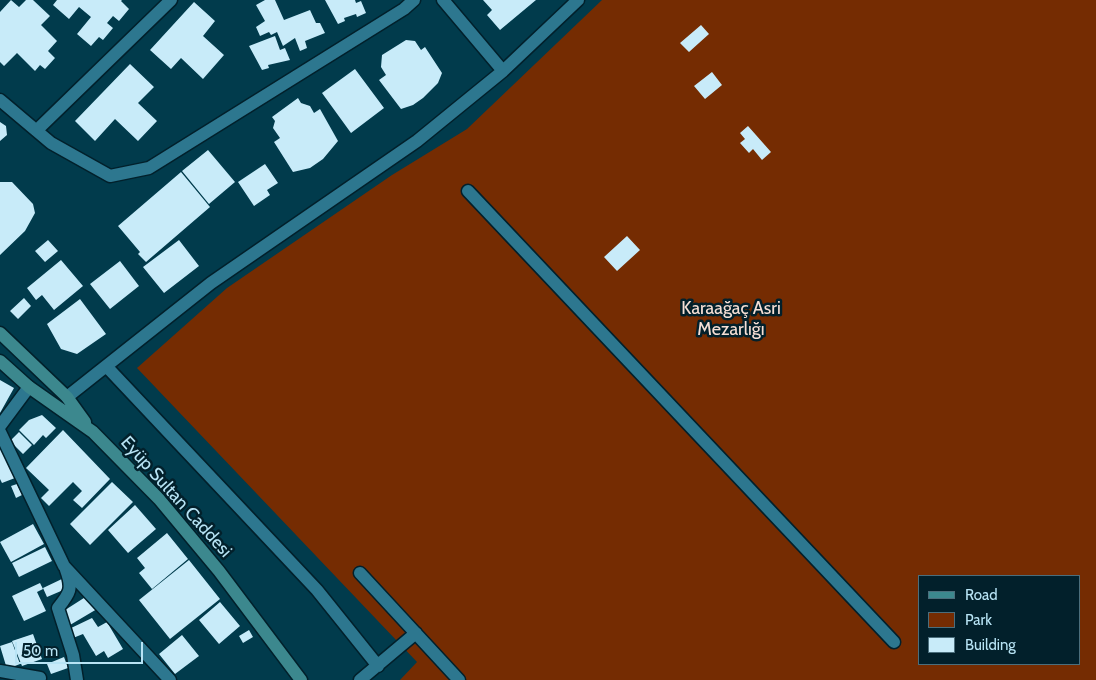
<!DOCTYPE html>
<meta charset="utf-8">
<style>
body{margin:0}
#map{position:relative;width:1096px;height:680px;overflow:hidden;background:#013b4c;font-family:Cabin,sans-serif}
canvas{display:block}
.legend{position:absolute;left:918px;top:575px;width:162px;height:90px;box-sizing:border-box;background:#02202b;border:1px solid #4b6e7c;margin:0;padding:6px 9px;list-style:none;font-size:15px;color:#b8e4f5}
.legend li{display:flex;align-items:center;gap:10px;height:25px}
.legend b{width:25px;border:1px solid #4b6e7c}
.scale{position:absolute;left:15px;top:642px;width:128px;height:22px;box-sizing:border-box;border:2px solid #b8e4f5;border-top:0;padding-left:6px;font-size:15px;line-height:18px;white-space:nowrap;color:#b8e4f5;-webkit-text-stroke:4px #02202b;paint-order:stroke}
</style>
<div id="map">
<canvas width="1096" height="680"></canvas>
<ul class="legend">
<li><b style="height:6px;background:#3c888e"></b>Road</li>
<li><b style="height:14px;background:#752c02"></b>Park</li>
<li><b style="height:14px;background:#c8ebf9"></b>Building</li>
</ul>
<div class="scale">50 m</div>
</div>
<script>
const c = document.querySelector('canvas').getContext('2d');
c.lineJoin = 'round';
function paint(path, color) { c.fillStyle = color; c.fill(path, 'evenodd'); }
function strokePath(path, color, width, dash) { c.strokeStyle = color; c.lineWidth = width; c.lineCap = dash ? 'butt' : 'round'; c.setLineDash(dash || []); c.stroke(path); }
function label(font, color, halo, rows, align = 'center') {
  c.font = font + ' Cabin,sans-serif'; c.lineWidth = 5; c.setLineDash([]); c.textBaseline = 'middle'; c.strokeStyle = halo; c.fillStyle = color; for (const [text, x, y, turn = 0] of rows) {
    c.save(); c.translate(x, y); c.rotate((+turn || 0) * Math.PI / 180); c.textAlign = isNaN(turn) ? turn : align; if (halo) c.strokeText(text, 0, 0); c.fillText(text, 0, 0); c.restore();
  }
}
paint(new Path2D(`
 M602 0H1096V680H400L417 662 137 368 227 288 392 175 467 129ZM920 576H1080V664H920Z`), '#752c02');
paint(new Path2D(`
 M11 0 19 7 26 0H33L50 16 41 25 57 41 48 51 55 58 45 69 40 65 35 71 17 53 4 66 0 62V12Z
 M57 0H122L121 1 129 9 119 21 113 16 107 23 113 28 103 40 99 37 91 46 77 34 91 17 79 7 69 19 53 5Z
 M265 0H275L284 20 310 10 316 23H320L325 33 305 41 307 48 300 51 295 38 283 46 277 32 271 35 269 32 260 36 256 27 265 21 256 5Z
 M325 0H355L356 3 361 1 366 13 357 17 356 14 344 18 345 21 338 24Z
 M483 0H536L500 30 487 15 492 10Z
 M194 2 215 21 203 36 224 55 203 79 181 58 171 69 150 50Z
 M701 25 709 34 689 52 680 43Z
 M275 36 280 50 285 48 290 60 268 65 269 68 262 70 249 46Z
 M406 40 415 41 421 50 425 47 442 73 438 83 423 98 413 105 401 109 379 80 386 75 381 67 382 55Z
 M130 64 154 87 138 103 157 121 138 141 115 119 95 141 75 121Z
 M355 69 384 108 351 133 322 93Z
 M712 72 722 85 705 99 694 86Z
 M298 98 301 103 310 106 314 113 320 109 338 141 323 159 310 168 293 172 274 142 280 138 273 128 275 121 272 117Z
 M0 122 6 126 7 135 0 141Z
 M748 126 771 152 762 160 753 149 749 153 740 143 745 139 740 133Z
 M208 150 235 182 209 204 182 171Z
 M265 164 278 183 267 190 270 195 254 206 238 182Z
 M181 172 210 207 146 262 138 254 140 252 118 226Z
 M0 182H12L33 204 35 213 25 231 0 255Z
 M627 236 640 250 617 271 604 257Z
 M48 240 58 251 45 262 35 251Z
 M179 240 199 266 164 293 143 267Z
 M61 260 83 286 54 310 42 295 36 300 27 288Z
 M120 261 139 286 110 309 90 284Z
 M24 298 31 306 18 319 10 311Z
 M80 299 106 334 77 354 61 349 47 324Z
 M0 380 14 388 0 413Z
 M42 415 56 428 46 438 43 435 34 445 19 430 29 420Z
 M63 430 110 479 82 508 73 500 82 491 73 482 49 506 41 498 49 490 26 468Z
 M19 432 32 445 23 454 10 441Z
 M0 446 15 478 2 483 0 479Z
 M112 482 133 502 90 545 70 524Z
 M17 484 22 495 16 498 11 486Z
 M135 505 156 529 128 553 108 530Z
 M33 524 44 544 11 562 0 542Z
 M167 533 188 559 152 589 139 573 145 568 137 558Z
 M45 547 52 561 19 577 12 563Z
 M189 560 220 599 170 639 139 600Z
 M64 578 68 588 47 597 43 588Z
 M40 583 43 589 37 592 46 611 24 621 12 596Z
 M87 596 97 609 70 625 62 612Z
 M220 602 240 626 219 644 199 620Z
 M92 618 98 627 107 622 123 649 108 658 104 651 96 656 83 634 73 638 69 629Z
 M249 630 253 637 243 643 239 636Z
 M33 634 42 659 22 666 12 641Z
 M182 635 199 656 175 674 159 654Z
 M12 642 20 664 7 669 0 646Z
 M64 657 68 668 51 674 47 664Z`), '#c8ebf9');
const minor = new Path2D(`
 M443 0 503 71
 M0 100 51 143 110 176 149 168 404 9 414 0
 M37 130 171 0
 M468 191 894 642
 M107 367 317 590 378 666
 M67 397 211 283 417 141 503 71 578 0
 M0 432 64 566 170 680
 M66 570C73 589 70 593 58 608L73 655 77 680
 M360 573 459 680
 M0 671 40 678
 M360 680 416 633`);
const tertiary = new Path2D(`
 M0 426 29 387`);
const secondary = new Path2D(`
 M0 333 67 397 85 422
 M0 361 29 387 93 432 159 499 219 571 301 680`);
strokePath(minor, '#02202b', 15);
strokePath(tertiary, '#02202b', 15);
strokePath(secondary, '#02202b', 15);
strokePath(minor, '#2d778f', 12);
strokePath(tertiary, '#2d778f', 12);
strokePath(secondary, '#3c888e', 12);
label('18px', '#f6dfd5', '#02202b', [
 ["Karaağaç Asri",731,309],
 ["Mezarlığı",731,330]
]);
label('18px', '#b8e4f5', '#02202b', [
 ["Eyüp Sultan Caddesi",176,497,48]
]);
</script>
